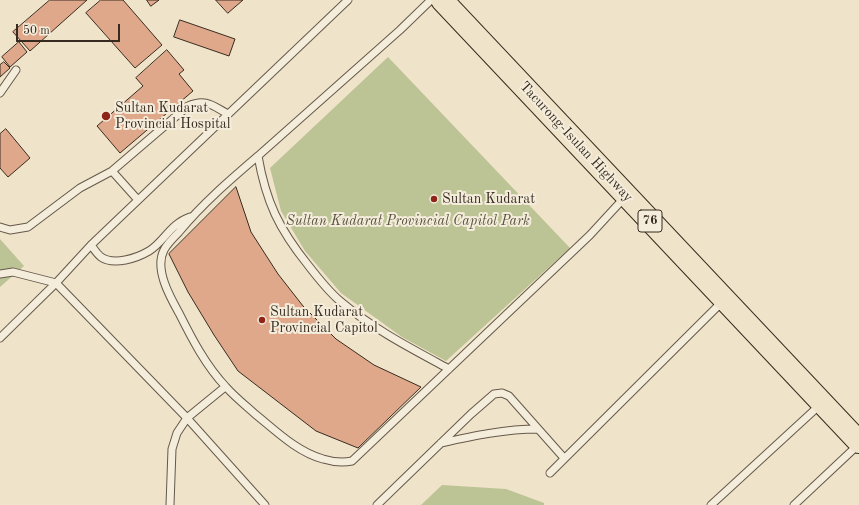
<!DOCTYPE html>
<style>
body{margin:0}
#map{position:relative;width:859px;height:505px;overflow:hidden;background:#efe3c9;font-family:"Old Standard TT",serif}
canvas{display:block}
.scale{position:absolute;left:16px;top:24px;width:104px;height:18px;box-sizing:border-box;border:2px solid #372b1f;border-top:0;padding-left:5px;font-size:12px;line-height:14px;white-space:nowrap;color:#372b1f;-webkit-text-stroke:3px #f5eddc;paint-order:stroke}
</style>
<div id="map">
<canvas width="859" height="505"></canvas>
<div class="scale">50 m</div>
</div>
<script>
const c = document.querySelector('canvas').getContext('2d');
c.lineJoin = 'round';
function paint(path, color) { c.fillStyle = color; c.fill(path, 'evenodd'); }
function strokePath(path, color, width, dash) { c.strokeStyle = color; c.lineWidth = width; c.lineCap = dash ? 'butt' : 'round'; c.setLineDash(dash || []); c.stroke(path); }
function label(font, color, halo, rows, align = 'center') {
  c.font = font + ' "Old Standard TT",serif'; c.lineWidth = 4; c.setLineDash([]); c.textBaseline = 'middle'; c.strokeStyle = halo; c.fillStyle = color; for (const [text, x, y, turn = 0] of rows) {
    c.save(); c.translate(x, y); c.rotate((+turn || 0) * Math.PI / 180); c.textAlign = isNaN(turn) ? turn : align; if (halo) c.strokeText(text, 0, 0); c.fillText(text, 0, 0); c.restore();
  }
}
paint(new Path2D(`
 M388 57 570 248 446 361 402 337 341 293 305 251 281 211 270 168Z
 M0 239 24 266 0 287Z
 M442 485 506 489 544 503V505H421Z`), '#bcc395');
const building = new Path2D(`
 M50 0H87L30 51 13 32Z
 M101 0H123L162 45 135 68 86 13Z
 M147 0H159L151 6Z
 M216 0H243L228 13Z
 M180 20 235 39 229 56 174 37Z
 M19 42 27 52 10 67 2 57Z
 M167 50 184 70 179 74 193 91 120 153 97 126 143 86 136 78Z
 M4 62 10 68 0 77V65Z
 M6 129 30 158 8 177 0 168V134Z
 M236 187 251 232 278 274 303 306 336 339 374 365 421 387 358 448 316 431 238 371 214 335 188 292 169 254Z`);
paint(building, '#e0a88b');
strokePath(building, '#372b1f', 1);
const lane = new Path2D(`
 M431 0 400 30 258 156C266 202 279 229 308 265 318 278 328 291 340 301 373 329 412 349 449 369
 M0 93 16 70
 M258 156C230 180 203 203 179 232 174 237 167 244 164 250 154 269 170 297 179 313 192 339 206 366 226 387 235 397 245 405 255 414 275 430 297 452 323 459 333 462 342 463 352 461L590 235 625 197
 M112 171 138 200
 M0 227 10 230 28 227 80 188 112 171 188 106C206 98 213 106 228 114
 M91 245C94 249 97 254 101 257 114 266 137 258 149 251 164 242 170 224 190 217
 M0 274 13 272 56 283 187 418 265 505
 M0 338 56 283 91 245 348 0
 M441 443C473 436 505 429 538 429
 M550 473 723 301
 M170 505 172 449 177 433 187 418 225 387
 M377 505 471 414 494 394 502 393 509 396 564 458
 M711 505 821 404
 M794 505 859 444`);
const highway = new Path2D(`
 M442 0 859 442`);
strokePath(lane, '#65594a', 9);
strokePath(highway, '#372b1f', 24);
strokePath(lane, '#f5eddc', 7);
strokePath(highway, '#efe3c9', 22);
for (const [x, y, r, color] of [
 [106,116,5,"#8f2418"],
 [434,199,4,"#8f2418"],
 [262,320,4,"#8f2418"]
]) { const dot = new Path2D(); dot.arc(x, y, r, 0, 2 * Math.PI); c.fillStyle = color; c.fill(dot); strokePath(dot, '#f5eddc', 1.5); }
for (const [x, y, w] of [
 [650,221,24]
]) { const box = new Path2D(); box.roundRect(x - w / 2, y - 11, w, 22, 3); c.fillStyle = '#f5eddc'; c.fill(box); strokePath(box, '#372b1f', 1); }
label('bold 13px', '#372b1f', null, [
 ["76",650,221]
]);
label('14px', '#372b1f', '#f5eddc', [
 ["Sultan Kudarat",115,108],
 ["Provincial Hospital",115,124],
 ["Sultan Kudarat",442,199],
 ["Sultan Kudarat",270,312],
 ["Provincial Capitol",270,328]
], 'left');
label('14px', '#372b1f', '#f5eddc', [
 ["Tacurong-Isulan Highway",576,142,47]
]);
label('italic 14px', '#58513c', '#f5eddc', [
 ["Sultan Kudarat Provincial Capitol Park",408,221]
]);
</script>
